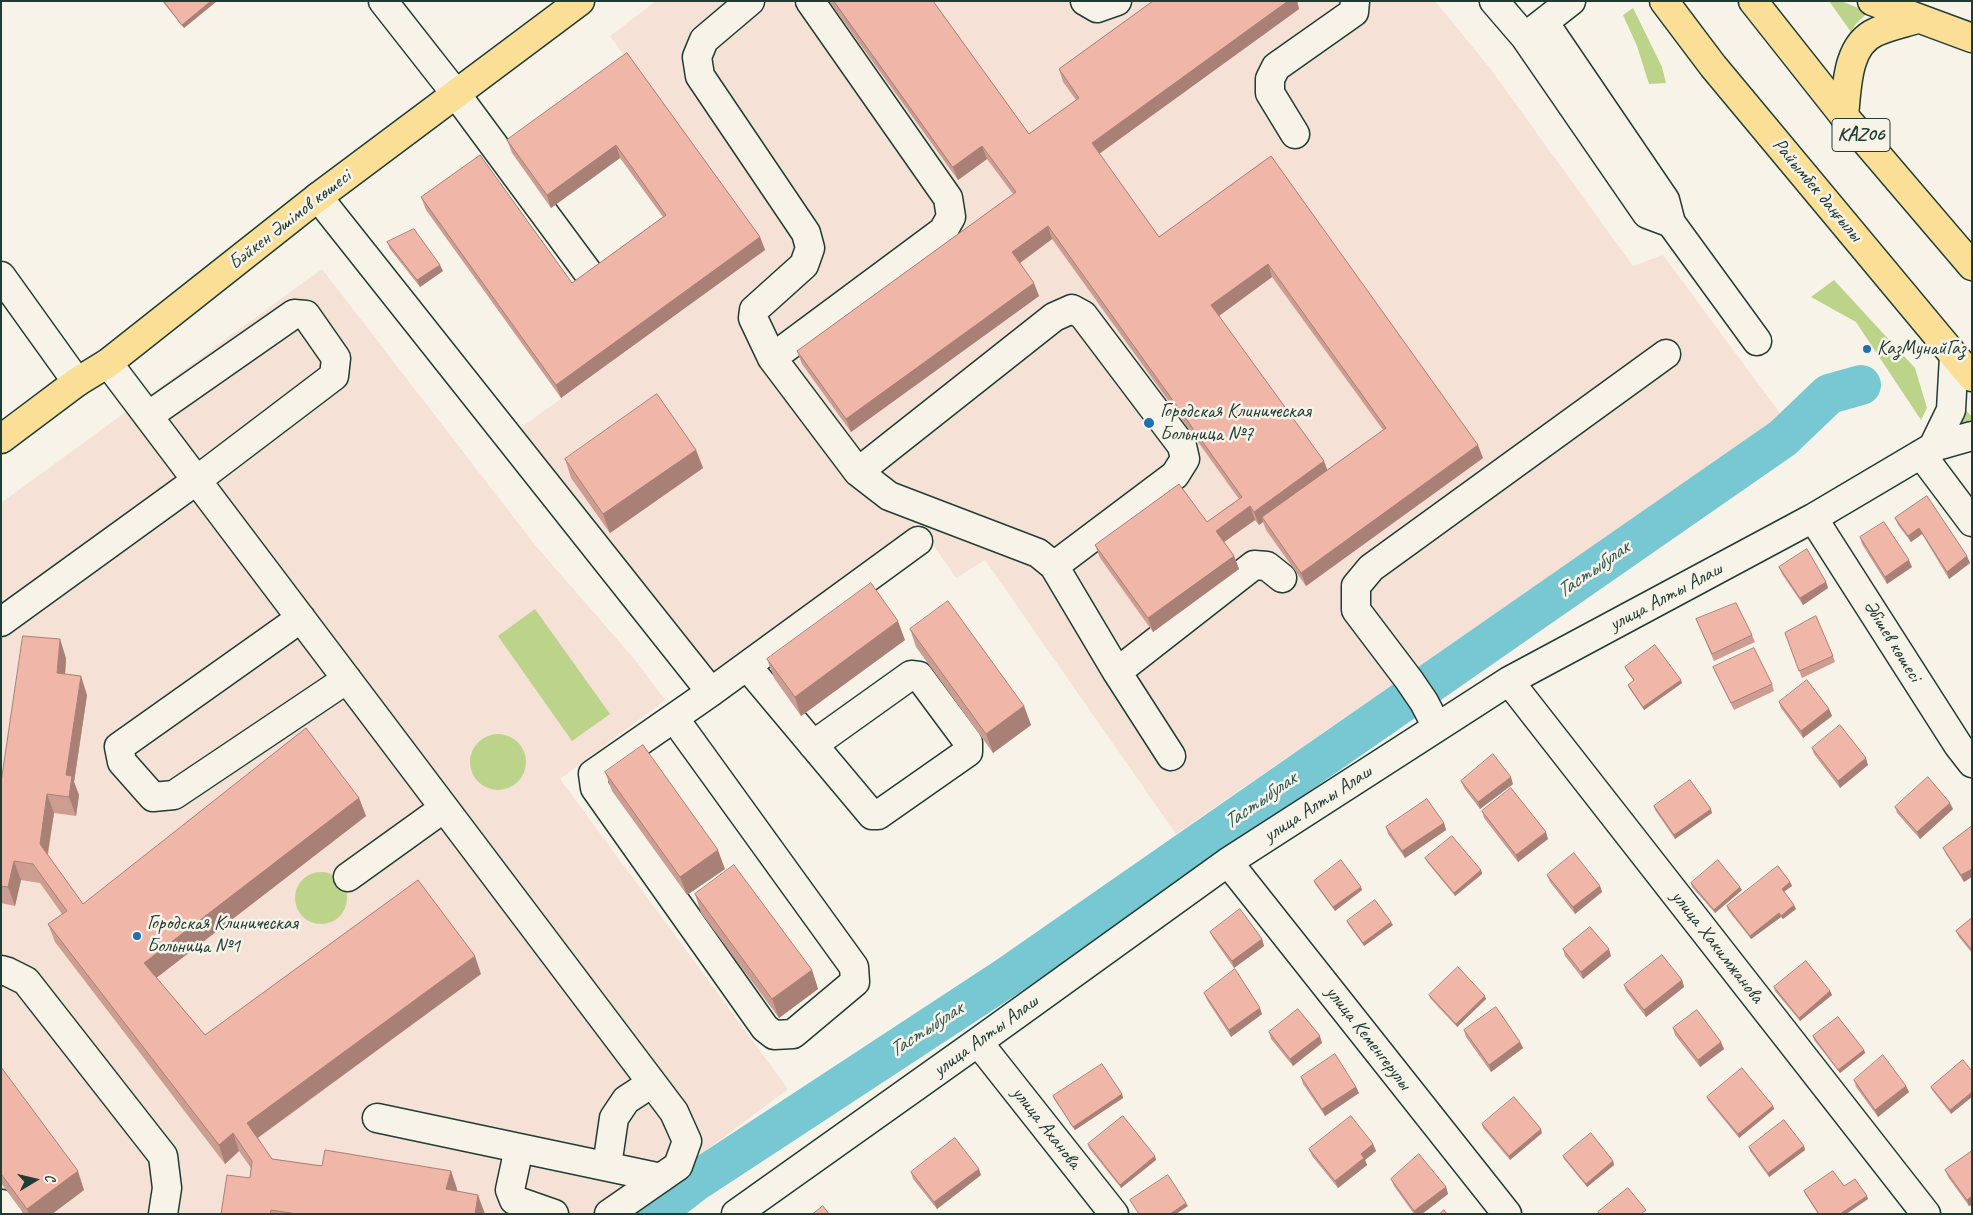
<!DOCTYPE html>
<meta charset="utf-8">
<style>
body{margin:0}
#map{position:relative;width:1973px;height:1215px;overflow:hidden;background:#f7f3e8;font-family:Caveat,sans-serif}
canvas{display:block}
.frame{position:absolute;inset:0;border:2px solid #1f3d34;pointer-events:none}
.north{position:absolute;left:10px;top:1155px;width:50px;height:50px;-webkit-text-stroke:4px #f7f3e8;paint-order:stroke;rotate:81deg;font-size:14px;font-weight:700;line-height:20px;text-align:center;color:#1f3d34}
.north::after{content:'';display:block;margin:auto;width:18px;height:22px;background:#1f3d34;clip-path:polygon(50% 0,100% 100%,50% 72%,0 100%)}
</style>
<div id="map">
<canvas width="1973" height="1215"></canvas>
<div class="frame"></div>
<div class="north">С</div>
</div>
<script>
const c = document.querySelector('canvas').getContext('2d');
c.lineJoin = 'round';
function paint(path, color) { c.fillStyle = color; c.fill(path, 'evenodd'); }
function strokePath(path, color, width, dash) { c.strokeStyle = color; c.lineWidth = width; c.lineCap = dash ? 'butt' : 'round'; c.setLineDash(dash || []); c.stroke(path); }
function label(font, color, halo, rows, align = 'center') {
  c.font = font + ' Caveat,sans-serif'; c.lineWidth = 5; c.setLineDash([]); c.textBaseline = 'middle'; c.strokeStyle = halo; c.fillStyle = color; for (const [text, x, y, turn = 0] of rows) {
    c.save(); c.translate(x, y); c.rotate((+turn || 0) * Math.PI / 180); c.textAlign = isNaN(turn) ? turn : align; if (halo) c.strokeText(text, 0, 0); c.fillText(text, 0, 0); c.restore();
  }
}
paint(new Path2D(`
 M656 1H1435L1489 67 1633 266 1663 255 1782 416 1176 834 985 560 956 578 918 523 713 671 518 430 765 250 610 36Z
 M322 269 535 545 636 661 665 700 560 779 788 1089 621 1214H1V503Z`), '#f5e1d5');
paint(new Path2D(`
 M1829 1H1841L1868 12 1855 25 1851 32Z
 M1633 8 1662 67 1666 83 1649 84 1637 46 1623 15Z
 M1834 280 1915 368 1927 408 1921 420 1856 322 1811 297Z
 M1959 402 1972 417V426L1951 429Z
 M535 609 610 714 572 741 498 636Z
 M470 762a28 28 0 1 1 56 0a28 28 0 1 1-56 0Z
 M295 898a26 26 0 1 1 52 0a26 26 0 1 1-52 0Z`), '#bcd38a');
strokePath(new Path2D(`
 M653 1214 696 1181 1007 977 1783 438 1829 394 1861 385`), '#78c8d4', 40);
const minor = new Path2D(`
 M383 1 456 94 595 282
 M750 1 704 40 697 57 700 76 806 233 810 248 804 265 754 310 753 318 772 358 858 472 889 496 1038 553 1054 566 1117 672 1171 756
 M1085 1 1097 8 1117 1
 M1494 1 1525 37 1571 1
 M1544 22 1665 200 1671 223 1757 341
 M1525 37 1647 214 1671 223
 M1295 134 1270 93V79L1276 67 1354 12 1355 1
 M318 197 711 692
 M1 276 77 382
 M772 358 943 231 951 217 948 198 810 1
 M108 363 674 1112 687 1141 678 1166 609 1214
 M1933 447 1951 410 1954 356
 M1921 454 1972 522
 M858 472 1054 317 1072 309 1083 315 1182 446 1185 459 1175 475 1054 566
 M1813 518 1958 745 1972 763
 M301 618 119 747 122 762 153 797 174 795 347 679
 M1 622 197 480 334 376 336 358 306 315 294 314 148 416
 M747 666 872 815H878L968 752V742L919 676 911 675 813 745
 M1117 672 1254 565 1267 566 1282 578
 M1509 681 1926 1214
 M674 718 854 967 855 982 793 1034 774 1035 765 1028 595 788 593 774 711 692 918 541
 M1437 727 1424 702 1409 680 1356 610V586L1371 568 1666 354
 M1228 862 1507 1214
 M348 877 444 808
 M1 970 8 972 26 981 163 1156 167 1188 163 1214
 M978 1042 1114 1214
 M377 1118 661 1178
 M519 1148 510 1190 514 1200 554 1214
 M607 1166 614 1118 626 1100 652 1083
 M1 1204 9 1214
 M736 1214 978 1042 1228 862 1509 681 1813 518 1933 447 1972 436`);
const major = new Path2D(`
 M1872 1 1972 38
 M1844 116C1847 89 1846 45 1876 32 1889 26 1904 23 1917 19
 M1 439 77 382 108 363 318 197 580 1`);
const highway = new Path2D(`
 M1664 1 1713 66 1972 377
 M1753 1 1844 116 1972 266`);
strokePath(minor, '#1f3d34', 31);
strokePath(major, '#1f3d34', 31);
strokePath(highway, '#1f3d34', 31);
strokePath(minor, '#f7f3e8', 28);
strokePath(major, '#fbdf96', 28);
strokePath(highway, '#fbdf96', 28);
paint(new Path2D(`
 M162 1H217L184 28Z
 M829 1H933L1029 134 1076 100 1063 82 1059 69 1153 1H1297L1299 9 1099 154 1159 237 1271 156 1483 458 1306 586 1266 530 1263 522 1259 525 1255 520 1224 542 1234 556 1239 569 1153 632 1100 558 1095 545 1207 522 1239 499 1052 239 1020 263 1039 296 851 432 802 364 797 351 1013 194 987 159 958 180ZM1272 277 1383 430 1327 470 1219 316Z
 M627 53 760 237 765 250 561 398 426 210 421 197 572 283 663 217 620 158 551 208 512 153 507 140Z
 M387 242 443 271 420 287 390 249Z
 M696 450 703 468 610 533 571 478 565 459Z
 M1927 496 1970 563 1949 579 1922 534 1911 542 1898 525 1895 518Z
 M1860 537 1912 567 1887 584 1862 544Z
 M1779 567 1826 582 1828 588 1803 605 1782 574Z
 M1696 619 1752 635 1755 642 1714 661Z
 M910 629 1024 706 1031 725 993 753 916 647Z
 M1785 633 1833 656 1835 662 1802 678Z
 M905 640 801 716 774 678 767 659Z
 M66 658 65 674 87 695 74 782 79 795 76 816 54 813 48 855 83 904 359 798 366 816 156 978 205 1035 481 974 258 1138 272 1159 322 1166 451 1171 457 1189V1191L485 1214H221L250 1178 251 1168 239 1151 225 1164 55 942 48 924 62 914 40 883 21 880 15 906 1 903V783Z
 M1625 667 1682 683 1644 710 1629 688 1628 685 1634 681 1626 670Z
 M1713 667 1772 684 1774 691 1734 710 1716 674Z
 M1779 702 1829 709 1832 716 1803 738 1781 708Z
 M1812 748 1868 765 1840 788 1814 754Z
 M605 772 725 869 687 895 612 791Z
 M1461 781 1513 784 1480 809 1464 788Z
 M1654 806 1712 813 1675 839 1655 810Z
 M1895 807 1953 809 1920 839 1897 813Z
 M1482 811 1548 839 1518 862 1484 818Z
 M1444 823 1446 830 1405 858 1388 834 1386 827Z
 M1972 826 1964 882 1946 854 1943 848Z
 M1425 858 1481 870 1482 874 1455 896 1427 862Z
 M1547 875 1600 886 1602 892 1575 914 1550 882Z
 M1314 881 1362 890 1335 911 1315 884Z
 M1790 882 1792 886 1784 892 1796 909 1783 919 1781 917 1751 939 1728 910 1727 906Z
 M1691 883 1742 890 1715 913 1692 887Z
 M695 894 812 970 818 989 779 1018 701 913Z
 M1972 918V953L1959 937 1956 931Z
 M1347 921 1393 925 1364 946 1348 924Z
 M1210 932 1262 939 1264 946 1234 968 1213 938Z
 M1563 949 1611 956 1583 979 1565 956Z
 M1682 980 1684 987 1646 1017 1626 991 1624 985Z
 M1774 987 1830 991 1832 995 1800 1021 1775 991Z
 M1204 993 1262 1014 1231 1037 1207 1000Z
 M1429 995 1486 999 1457 1027 1430 998Z
 M1673 1028 1724 1049 1700 1067 1675 1035Z
 M1464 1030 1520 1042 1523 1048 1491 1072 1466 1037Z
 M1269 1032 1322 1043 1293 1066 1271 1039Z
 M1813 1036 1864 1050 1865 1053 1840 1073 1814 1040Z
 M1963 1060 1951 1114 1932 1090 1931 1087Z
 M1 1067 84 1190 52 1214H24L1 1183Z
 M1301 1077 1356 1087 1359 1093 1325 1116 1303 1084Z
 M1854 1080 1906 1086 1909 1092 1878 1117 1856 1087Z
 M1122 1094 1123 1098 1075 1130 1054 1099 1053 1096Z
 M1707 1097 1773 1106 1774 1109 1739 1138 1708 1100Z
 M1482 1124 1542 1133 1510 1160 1483 1128Z
 M1088 1144 1156 1160 1121 1188 1089 1148Z
 M1373 1144 1376 1151 1365 1160 1367 1165 1338 1188 1312 1156 1309 1149Z
 M1804 1146 1805 1150 1769 1177 1750 1151 1749 1147Z
 M1972 1151V1205L1969 1206 1948 1177 1945 1170Z
 M1563 1156 1613 1161 1614 1165 1587 1187 1564 1159Z
 M911 1172 981 1175 937 1209 913 1179Z
 M1391 1179 1446 1187 1448 1194 1422 1214H1414L1394 1186Z
 M1844 1186 1868 1199 1846 1214H1818L1805 1194 1804 1191Z`), '#ce9d91');
paint(new Path2D(`
 M211 1H217L184 28 182 25Z
 M1288 1H1297L1299 9 1096 156 1092 143Z
 M616 145 620 158 551 208 547 195Z
 M982 146 987 159 958 180 953 167Z
 M1048 226 1052 239 1017 265 1012 252Z
 M760 237 765 250 561 398 556 385Z
 M1268 264 1272 277 1216 318 1211 305Z
 M440 265 443 271 420 287 417 280Z
 M1034 283 1039 296 851 432 846 419Z
 M1478 445 1483 458 1306 586 1301 573Z
 M696 450 703 468 610 533 603 514Z
 M1324 461 1329 474 1262 517 1263 522 1259 525 1254 512Z
 M1250 506 1255 520 1221 544 1216 531Z
 M1919 528 1922 534 1911 542 1908 536Z
 M1234 556 1239 569 1153 632 1148 618Z
 M1967 556 1970 563 1949 579 1947 572Z
 M1909 560 1912 567 1887 584 1885 577Z
 M1826 582 1828 588 1803 605 1800 598Z
 M898 621 905 640 801 716 795 697Z
 M60 639 66 658 64 692 57 673Z
 M81 676 87 695 74 782 79 795 76 816 69 797 66 775Z
 M1681 680 1682 683 1644 710 1643 707Z
 M1024 706 1031 725 993 753 986 734Z
 M1829 709 1832 716 1803 738 1801 731Z
 M1866 758 1868 765 1840 788 1838 781Z
 M1511 777 1513 784 1480 809 1478 802Z
 M47 794 54 813 46 862 40 844Z
 M359 798 366 816 151 982 144 963Z
 M1950 803 1953 809 1920 839 1917 832Z
 M1711 809 1712 813 1675 839 1674 835Z
 M1444 823 1446 830 1405 858 1402 851Z
 M1546 832 1548 839 1518 862 1516 855Z
 M718 850 725 869 687 895 680 877Z
 M14 861 21 880 15 906 8 887Z
 M1972 869V877L1964 882 1961 875Z
 M1481 870 1482 874 1455 896 1454 893Z
 M1790 882 1792 886 1783 892 1782 889Z
 M1600 886 1602 892 1575 914 1573 907Z
 M1361 887 1362 890 1335 911 1333 907Z
 M1740 887 1742 890 1715 913 1714 910Z
 M1794 905 1796 909 1783 919 1781 916Z
 M1779 913 1781 917 1751 939 1750 936Z
 M1391 922 1393 925 1364 946 1363 943Z
 M1262 939 1264 946 1234 968 1232 961Z
 M1609 949 1611 956 1583 979 1581 972Z
 M475 956 481 974 253 1141 247 1123Z
 M812 970 818 989 779 1018 772 999Z
 M1682 980 1684 987 1646 1017 1644 1010Z
 M1830 991 1832 995 1800 1021 1799 1018Z
 M1485 996 1486 999 1457 1027 1456 1024Z
 M1260 1008 1262 1014 1231 1037 1229 1030Z
 M1320 1036 1322 1043 1293 1066 1290 1059Z
 M1520 1042 1523 1048 1491 1072 1489 1065Z
 M1721 1042 1724 1049 1700 1067 1698 1060Z
 M1864 1050 1865 1053 1840 1073 1838 1070Z
 M1906 1086 1909 1092 1878 1117 1875 1110Z
 M1356 1087 1359 1093 1325 1116 1322 1109Z
 M1972 1092V1097L1951 1114 1950 1110Z
 M1122 1094 1123 1098 1075 1130 1073 1127Z
 M1773 1106 1774 1109 1739 1138 1738 1134Z
 M1541 1129 1542 1133 1510 1160 1509 1156Z
 M233 1133 239 1151 225 1164 219 1145Z
 M1373 1144 1376 1151 1365 1160 1367 1165 1338 1188 1335 1181 1361 1154Z
 M1804 1146 1805 1150 1769 1177 1768 1173Z
 M1155 1156 1156 1160 1121 1188 1120 1185Z
 M1613 1161 1614 1165 1587 1187 1586 1184Z
 M979 1169 981 1175 937 1209 934 1202Z
 M78 1171 84 1190 52 1214H29L27 1209Z
 M451 1171 457 1189 453 1208 446 1189Z
 M1446 1187 1448 1194 1422 1214H1415L1414 1211Z
 M478 1195 485 1214H475Z
 M1867 1196 1868 1199 1846 1214H1840Z
 M1972 1196V1205L1969 1206 1967 1200Z
 M1186 1203 1188 1206 1176 1214H1170Z`), '#a88076');
const building = new Path2D(`
 M164 1H211L182 25Z
 M834 1H933L1029 134 1079 98 1059 69 1153 1H1288L1092 143 1159 237 1271 156 1478 445 1301 573 1262 517 1386 428 1268 264 1211 305 1324 461 1254 512 1250 506 1216 531 1234 556 1148 618 1095 545 1179 484 1207 522 1242 497 1048 226 1012 252 1034 283 846 419 797 351 1016 192 982 146 953 167Z
 M627 53 760 237 556 385 421 197 480 155 572 283 666 215 616 145 547 195 507 140Z
 M414 229 440 265 417 280 387 242Z
 M657 394 696 450 603 514 565 459Z
 M1927 496 1967 556 1947 572 1919 528 1908 536 1895 518Z
 M1884 522 1909 560 1885 577 1860 537Z
 M1807 549 1826 582 1800 598 1779 567Z
 M871 583 898 621 795 697 767 659Z
 M948 601 1024 706 986 734 910 629Z
 M1736 603 1752 635 1712 654 1696 619Z
 M1816 616 1833 656 1799 671 1785 633Z
 M23 636 60 639 57 673 81 676 66 775 72 776 69 797 47 794 40 844 83 904 306 728 359 798 144 963 205 1035 418 880 475 956 247 1123 272 1159 322 1166 325 1150 451 1171 446 1189 478 1195 475 1214H297L271 1210 270 1214H221L227 1175 250 1178 252 1161 233 1133 219 1145 48 924 67 911 33 864 14 861 8 887 1 886V783Z
 M1655 645 1681 680 1643 707 1628 685 1634 680 1625 667Z
 M1754 648 1772 684 1731 703 1713 667Z
 M1807 680 1829 709 1801 731 1779 702Z
 M1840 725 1866 758 1838 781 1812 748Z
 M643 745 718 850 680 877 605 772Z
 M1493 754 1511 777 1478 802 1461 781Z
 M1928 777 1950 803 1917 832 1895 807Z
 M1690 780 1711 809 1674 835 1654 806Z
 M1511 788 1546 832 1516 855 1482 811Z
 M1427 799 1444 823 1402 851 1386 827Z
 M1972 826V869L1961 875 1943 848Z
 M1452 836 1481 870 1454 893 1425 858Z
 M1574 853 1600 886 1573 907 1547 875Z
 M1341 860 1361 887 1333 907 1314 881Z
 M1718 860 1740 887 1714 910 1691 883Z
 M734 865 812 970 772 999 695 894Z
 M1778 866 1790 882 1782 889 1794 905 1781 916 1779 913 1750 936 1727 906Z
 M1375 900 1391 922 1363 943 1347 921Z
 M1240 909 1262 939 1232 961 1210 932Z
 M1972 918V950L1956 931Z
 M1590 927 1609 949 1581 972 1563 949Z
 M1662 955 1682 980 1644 1010 1624 985Z
 M1806 961 1830 991 1799 1018 1774 987Z
 M1458 967 1485 996 1456 1024 1429 995Z
 M1235 969 1260 1008 1229 1030 1204 993Z
 M1496 1007 1520 1042 1489 1065 1464 1030Z
 M1298 1009 1320 1036 1290 1059 1269 1032Z
 M1697 1010 1721 1042 1698 1060 1673 1028Z
 M1838 1017 1864 1050 1838 1070 1813 1036Z
 M1335 1054 1356 1087 1322 1109 1301 1077Z
 M1883 1055 1906 1086 1875 1110 1854 1080Z
 M1963 1060 1972 1071V1092L1950 1110 1931 1087Z
 M1102 1064 1122 1094 1073 1127 1053 1096Z
 M1 1067 78 1171 27 1209 1 1174Z
 M1742 1068 1773 1106 1738 1134 1707 1097Z
 M1514 1097 1541 1129 1509 1156 1482 1124Z
 M1123 1116 1155 1156 1120 1185 1088 1144Z
 M1351 1116 1373 1144 1361 1154 1364 1158 1335 1181 1309 1149Z
 M1784 1120 1804 1146 1768 1173 1749 1147Z
 M1591 1133 1613 1161 1586 1184 1563 1156Z
 M955 1138 979 1169 934 1202 911 1172Z
 M1972 1151V1196L1967 1200 1945 1170Z
 M1419 1154 1446 1187 1414 1211 1391 1179Z
 M1833 1171 1844 1186 1855 1179 1867 1196 1840 1214H1819L1804 1191Z
 M1168 1175 1186 1203 1170 1214H1139L1130 1200Z
 M1628 1188 1646 1210 1641 1214H1600L1598 1212Z
 M823 1206 829 1214H813Z
 M1444 1210 1447 1214H1440Z`);
paint(building, '#f0b7a9');
strokePath(building, '#a88076', 1);
for (const [x, y, r, color] of [
 [1867,349,5,"#1f6fb2"],
 [1149,423,6,"#1f6fb2"],
 [137,936,5,"#1f6fb2"]
]) { const dot = new Path2D(); dot.arc(x, y, r, 0, 2 * Math.PI); c.fillStyle = color; c.fill(dot); strokePath(dot, '#f7f3e8', 2); }
for (const [x, y, w] of [
 [1861,135,58]
]) { const box = new Path2D(); box.roundRect(x - w / 2, y - 16.5, w, 33, 4); c.fillStyle = '#f7f3e8'; c.fill(box); strokePath(box, '#1f3d34', 1); }
label('bold 19px', '#1f3d34', null, [
 ["KАZ06",1861,135]
]);
label('20px', '#1f3d34', '#f7f3e8', [
 ["Райымбек даңғылы",1817,190,50],
 ["Бәйкен Әшімов көшесі",290,220,-38],
 ["улица Алты Алаш",1666,597,-28],
 ["Әбішев көшесі",1892,641,58],
 ["улица Алты Алаш",1318,804,-33],
 ["улица Хакимжанова",1717,947,52],
 ["улица Алты Алаш",986,1036,-36],
 ["улица Кеменгерулы",1368,1038,52],
 ["улица Аханова",1046,1128,52]
]);
label('20px', '#1f3d34', '#f7f3e8', [
 ["КазМунайГаз",1877,349],
 ["Городская Клиническая",1160,412],
 ["Больница №7",1160,435],
 ["Городская Клиническая",147,924],
 ["Больница №1",147,947]
], 'left');
label('italic 21px', '#315954', '#f7f3e8', [
 ["Тастыбулак",1593,570,-35],
 ["Тастыбулак",1260,801,-35],
 ["Тастыбулак",926,1030,-33]
]);
</script>
